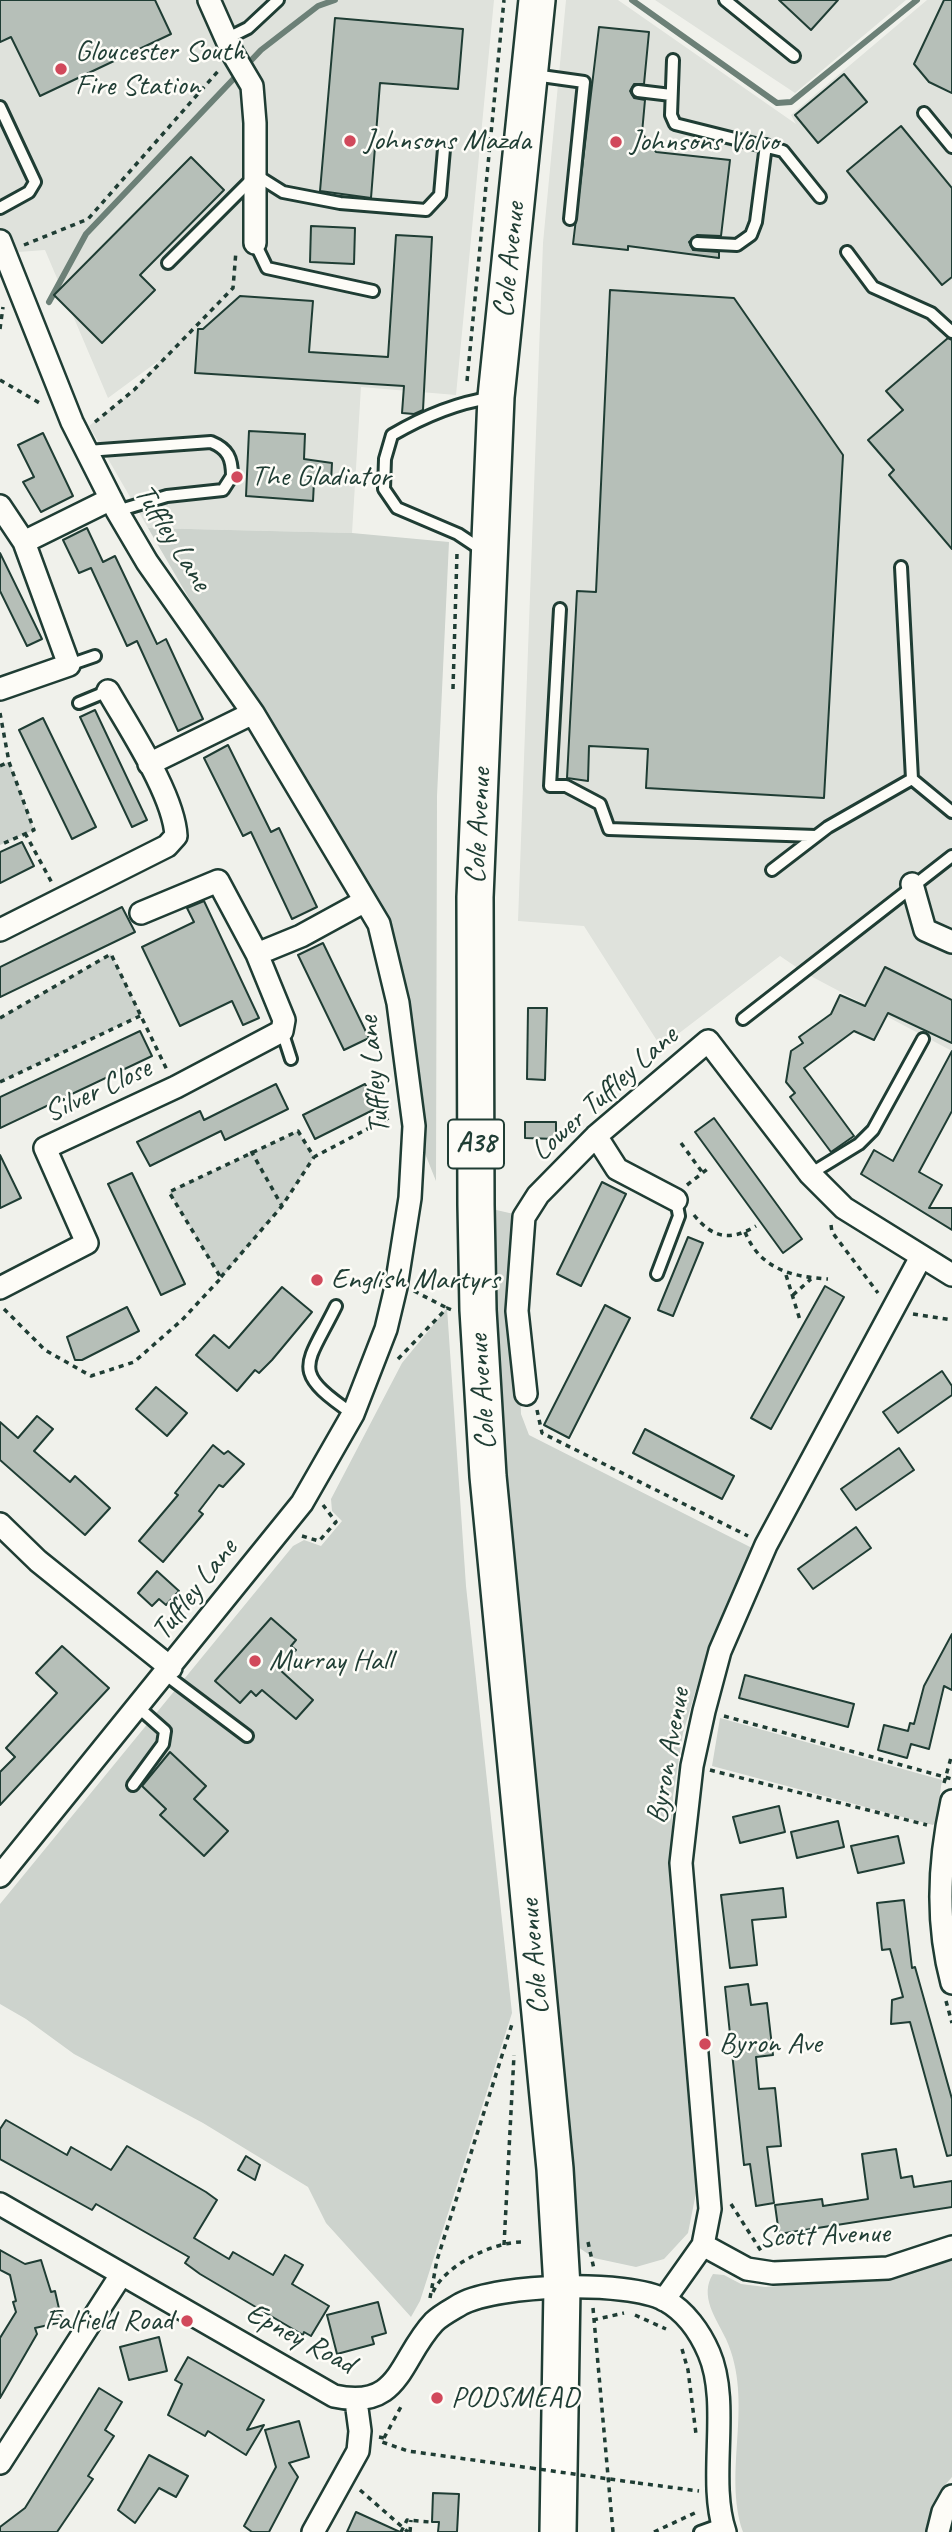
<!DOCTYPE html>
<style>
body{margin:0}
canvas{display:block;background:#f0f1eb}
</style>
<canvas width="952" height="2532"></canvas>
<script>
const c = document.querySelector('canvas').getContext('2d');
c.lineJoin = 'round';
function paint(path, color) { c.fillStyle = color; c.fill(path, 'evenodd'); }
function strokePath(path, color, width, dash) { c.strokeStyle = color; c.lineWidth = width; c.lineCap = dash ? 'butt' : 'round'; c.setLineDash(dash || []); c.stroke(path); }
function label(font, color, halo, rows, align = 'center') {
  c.font = font + ' Caveat,sans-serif'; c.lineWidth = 5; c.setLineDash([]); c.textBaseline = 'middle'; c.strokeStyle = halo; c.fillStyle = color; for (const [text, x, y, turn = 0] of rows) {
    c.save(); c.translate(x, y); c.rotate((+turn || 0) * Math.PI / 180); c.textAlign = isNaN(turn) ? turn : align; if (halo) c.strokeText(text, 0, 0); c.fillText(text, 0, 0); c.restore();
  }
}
paint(new Path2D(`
 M0 0H494L456 395 361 387 352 533 148 528 89 426 134 390 161 359 108 398 45 250 5 253 0 239Z
 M566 0H618L796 124 791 115 927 0H952V1051L805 973 780 956 661 1047 584 926 518 921 543 243Z
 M655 0H906L795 93Z`), '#dfe2dc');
paint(new Path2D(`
 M148 528 352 533 449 542 437 796 436 1181 414 1126 379 924Z
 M9 762 34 830 0 845V766Z
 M111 954 141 1015 0 1082V1018Z
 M298 1131 314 1157 282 1206 221 1278 169 1192Z
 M492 1209 518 1215 514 1232 521 1414 529 1435 752 1548 703 1666 683 1733 673 1796 670 1892 696 2193 688 2233 664 2259 636 2267 594 2258 578 2247 571 2205 500 1432Z
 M447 1308 466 1586 512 2013 420 2301 411 2317 326 2223 308 2187 203 2123 74 2054 26 2019 0 2004V1904L293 1546 304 1540 321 1546 342 1521 332 1511 331 1499 402 1363Z
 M720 1718 942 1780 936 1821 933 1825 712 1766Z
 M952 2259V2477L946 2484 926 2532H743C722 2471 755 2403 726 2339 716 2318 699 2296 713 2274L724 2275 741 2284 765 2287 889 2278Z`), '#cdd3cd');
strokePath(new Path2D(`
 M632 0 777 103 791 102 917 0
 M49 302 86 234 261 50 318 6 335 0`), '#6c8077', 6);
const building = new Path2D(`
 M0 0H155L171 34 40 96 11 37 0 42Z
 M779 0H838L811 30Z
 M944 0H952V93L929 82 914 64Z
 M335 18 463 29 458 89 380 83 371 198 320 191Z
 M599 27 649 32 644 84H634L630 91 634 98 645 100 642 133 656 152 730 160 721 236 697 235 689 242 693 250 719 252V258L628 246V250L573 244Z
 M844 74 867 102 818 143 795 115Z
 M901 126 952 188V277L942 285 847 171Z
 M191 157 224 190 140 275 155 290 102 343 54 295Z
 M311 226 355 228 354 264 310 262Z
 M396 235 432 237 423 410 414 414 402 413 404 386 195 373 198 329H203L240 296 313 301 309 352 388 357Z
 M610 290 734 298 843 455 824 798 646 788 648 749 589 746 588 781 567 778 577 591 596 592Z
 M948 338 952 340V549L889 475 894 470 868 440 903 410 886 391Z
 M249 431 305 434 304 459 332 463 331 482 314 481 313 501 246 496Z
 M43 433 73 496 41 512 23 482 34 477 18 445Z
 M87 528 103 562 115 556 157 644 166 639 203 719 178 731 137 641 127 646 91 568 79 573 63 540Z
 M0 553 42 639 27 646 0 591Z
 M95 710 147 820 132 827 80 717Z
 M43 718 96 827 72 839 19 730Z
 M228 745 271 832 279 828 317 907 292 919 251 832 243 836 204 758Z
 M22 842 34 866 0 883V852Z
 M204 901 259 1018 243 1025 232 1001 180 1026 142 947 194 922 187 908Z
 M122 907 135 932 0 997V967Z
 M323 943 369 1038 344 1050 298 955Z
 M885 967 952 1000V1043L888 1013 874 1040 854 1031 804 1068 854 1136 831 1152 790 1097 795 1093 786 1082 791 1051 803 1043 799 1037 831 1014 840 995 865 1006Z
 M528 1008H547L545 1080 527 1079Z
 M140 1031 152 1056 0 1128V1097Z
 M952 1051V1111L919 1172 942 1185 929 1208H952V1230L861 1174 874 1150 893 1161Z
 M276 1084 288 1109 225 1140 221 1131 150 1166 137 1142 200 1111 204 1120Z
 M365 1084 377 1108 315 1139 303 1115Z
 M714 1118 802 1239 783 1253 695 1132Z
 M525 1122H556V1139L525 1138Z
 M0 1155 21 1198 0 1208Z
 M132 1173 185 1284 161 1295 108 1184Z
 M602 1182 626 1194 581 1286 557 1274Z
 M688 1237 703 1243 673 1316 658 1310Z
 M825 1286 844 1297 771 1429 751 1418Z
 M282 1287 312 1312 272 1360 259 1373 255 1370 237 1391 196 1355 214 1335 229 1348Z
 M605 1305 630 1318 569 1438 544 1425Z
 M127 1307 139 1331 82 1360H75L67 1337Z
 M942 1371 952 1386V1395L898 1433 883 1412Z
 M156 1387 187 1413 167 1436 136 1409Z
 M37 1416 53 1429 34 1451 70 1482 75 1476 110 1508 85 1535 0 1460V1422L18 1438Z
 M645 1429 734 1476 722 1499 633 1453Z
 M213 1445 224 1454 228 1451 244 1464 223 1487 219 1485 199 1511 203 1514 163 1562 139 1541 178 1495 175 1493Z
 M899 1448 914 1470 856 1510 841 1489Z
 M856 1527 871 1548 813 1589 798 1569Z
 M157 1571 179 1591 166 1605 159 1599 152 1606 138 1593Z
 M271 1618 296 1640 291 1646 296 1650 279 1669 313 1700 296 1719 262 1690 256 1696 251 1691 240 1703 215 1681Z
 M952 1634V1690L944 1686 929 1749 911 1744 907 1758 878 1750 884 1725 908 1731 910 1723 914 1724 924 1686Z
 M62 1646 109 1688 0 1805V1772L15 1757 6 1748 57 1693 36 1673Z
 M745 1675 854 1704 848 1727 739 1698Z
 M170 1752 206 1786 194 1799 228 1831 204 1856 160 1815 166 1809 142 1786Z
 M779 1806 785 1832 740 1843 733 1817Z
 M838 1821 844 1847 797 1858 791 1832Z
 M898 1836 904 1863 858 1873 851 1846Z
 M783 1888 786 1917 752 1920 757 1965 730 1968 721 1895Z
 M904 1900 912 1968 915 1967 952 2099V2155L947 2156 910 2022 891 2024 892 2000 903 1997 890 1949 882 1950 877 1903Z
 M748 1984 751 2005 767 2003 773 2055 756 2057 759 2089 775 2088 781 2146 767 2147 774 2203 756 2206 750 2164 744 2165 725 1987Z
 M6 2120 67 2155 71 2147 111 2170 127 2146 206 2192 217 2200 194 2238 229 2259 233 2252 273 2275 285 2255 303 2265 292 2284 329 2306 311 2336 304 2332 303 2335 200 2274 185 2263 189 2257 96 2204 92 2210 0 2159V2129Z
 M896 2149 901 2178 912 2176 914 2187 952 2181V2207L779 2234 775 2205 822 2199 823 2206 868 2199 862 2154Z
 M246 2156 260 2165 255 2180 238 2170Z
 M0 2250 25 2264 41 2260 51 2292 55 2291 62 2322 35 2328 37 2334 0 2398V2338L16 2312 13 2302 16 2301 10 2275 0 2270Z
 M378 2302 386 2333 372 2337 374 2344 337 2354 327 2315Z
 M159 2337 167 2371 129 2380 120 2347Z
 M188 2357 264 2400 247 2430 264 2425 246 2455 208 2431 205 2436 168 2415 182 2384 175 2380Z
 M99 2388 122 2402 105 2430 114 2436 88 2476 93 2479 57 2532H0V2527L25 2508Z
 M299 2421 309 2457 289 2463 298 2477 269 2532H252L244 2526 276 2467 265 2430Z
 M149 2455 188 2476 176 2497 159 2488 135 2523 118 2510Z
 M433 2493 459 2494 457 2532H438L439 2522H432Z
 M356 2512 400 2532H347Z`);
paint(building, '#b6bfb8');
strokePath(building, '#1f3d34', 2);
const service = new Path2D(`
 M725 0 794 56
 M226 39 248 28 278 0
 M673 60 671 115 675 124 783 151 820 197
 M534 75 584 82 570 219
 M638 91 671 95
 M0 107 35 182 29 192 0 208
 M924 113 952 147
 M255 243 267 268 373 291
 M697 243 737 245 751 235 756 222 766 145
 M847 252 873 287 931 313 952 332
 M168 263 256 175 283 192 340 203 426 210 440 195 444 149
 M87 451 211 442C228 449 232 458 232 476L223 490 167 496 117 511
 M482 550 458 534 397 508 384 489 385 459 392 435C423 417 455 403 490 398
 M901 567 912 779
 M560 609 550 786H566L600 804 609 829 816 836
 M69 665 95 656
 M79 703 108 691
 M772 870 828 827 912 779 952 812
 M743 1019 952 856
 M282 1031 291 1059
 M810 1174 859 1144 873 1130 923 1039
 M657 1274 679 1216 676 1200
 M336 1306C306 1367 289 1370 353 1414
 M166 1675 247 1736
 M133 1785 163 1744 165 1731 139 1708
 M700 2532 722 2524`);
const minor = new Path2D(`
 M209 0 233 54 252 86 255 123V243
 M0 241 72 422 117 511 147 562 253 713 379 924 398 1003 414 1126 410 1198 396 1287 386 1329 353 1414 302 1503 0 1876
 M0 506 24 542
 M0 689 69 665 24 542 111 499
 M149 764 253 713
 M912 884 925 930 952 942
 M0 930 167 846 176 836C174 795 129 728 108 691
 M257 954 301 936 365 901
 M596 1136 617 1169 676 1200
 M0 1288 87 1243 45 1148 176 1087 282 1031 284 1020 257 954 218 881 141 913
 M526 1394 517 1311 524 1217 538 1195 596 1136 708 1041 810 1174 844 1208 952 1275
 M0 1524 38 1561 171 1668
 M952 1801C939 1860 936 1924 952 1983
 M0 2204 334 2396C401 2411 399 2359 434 2322 441 2315 453 2309 461 2304 499 2284 627 2280 665 2300 685 2311 700 2332 709 2353 731 2404 707 2480 725 2532
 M703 2245 747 2269 773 2273 888 2268 952 2247
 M664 2300 703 2245 710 2209 681 1863 692 1766 704 1711 720 1651 766 1545 921 1257
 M0 2463 121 2275
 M313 2532 358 2451 360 2431 356 2401
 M938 2532 943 2512 952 2496`);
const trunk = new Path2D(`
 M537 0 496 397 475 897 476 1205 478 1310 488 1476 555 2169 562 2287 558 2532`);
strokePath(service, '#1f3d34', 16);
strokePath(minor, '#1f3d34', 26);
strokePath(trunk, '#1f3d34', 40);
strokePath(new Path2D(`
 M24 245 88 219 220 69
 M0 329 3 307
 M0 380 43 405
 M467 381 504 0
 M95 422 134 390 233 288 236 251
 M453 689 457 553
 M0 713 9 762 34 830 0 845
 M0 766 9 762
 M25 833 52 883
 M0 1018 111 954 167 1070
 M0 1082 140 1016
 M681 1143 702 1172
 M251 1151 282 1206
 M687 1185 710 1167
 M694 1215C713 1239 731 1241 756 1226
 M831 1225 832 1232 878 1293
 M745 1232C760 1269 792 1277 828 1279
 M786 1275 800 1320
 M221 1277 282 1206 314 1157
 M414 1291 447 1308
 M793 1295 811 1279
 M4 1309 45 1350 91 1376 134 1362 182 1320 221 1278 169 1192 298 1131 314 1157 392 1116
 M913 1314 952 1320
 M398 1359 447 1308 452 1310
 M537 1410 542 1433 748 1536
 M302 1536 319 1541 336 1522 323 1505
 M724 1716 952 1779
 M710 1770 927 1825
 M944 1783 952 1754
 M946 2001 952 2023
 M731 2204 761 2251
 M588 2242 594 2269
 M504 2245 514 2055
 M433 2292C445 2265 493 2242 522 2242
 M430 2298 437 2260 512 2024
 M593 2308 613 2532
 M635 2315 666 2329
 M593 2320 624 2313
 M682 2349 688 2370 696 2434
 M379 2437 384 2438 382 2442 408 2451 531 2468
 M384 2438 403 2403
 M638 2483 699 2491
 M360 2490 408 2532
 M401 2532 407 2520 430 2522
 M410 2532 411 2520
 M654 2532 699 2511`), '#1f3d34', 3.5, [5, 5]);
strokePath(service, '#fdfcf7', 10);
strokePath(minor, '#fdfcf7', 21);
strokePath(trunk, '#fdfcf7', 35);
strokePath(new Path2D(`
 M531 2468 638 2483`), '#1f3d34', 3.5, [5, 5]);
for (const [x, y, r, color] of [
 [61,69,7,"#d1495b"],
 [350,141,7,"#d1495b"],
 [616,142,7,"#d1495b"],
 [237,477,7,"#d1495b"],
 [317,1280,7,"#d1495b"],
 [255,1661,7,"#d1495b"],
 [705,2044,7,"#d1495b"],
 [187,2321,7,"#d1495b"],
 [437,2398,7,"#d1495b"]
]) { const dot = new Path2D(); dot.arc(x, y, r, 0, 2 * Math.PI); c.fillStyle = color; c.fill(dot); strokePath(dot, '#fdfcf7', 2.5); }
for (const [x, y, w] of [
 [476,1144,56]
]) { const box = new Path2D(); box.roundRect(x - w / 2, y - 24.5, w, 49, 5); c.fillStyle = '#fdfcf7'; c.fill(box); strokePath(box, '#1f3d34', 2); }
label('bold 28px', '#1f3d34', null, [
 ["A38",476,1144]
]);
label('30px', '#1f3d34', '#fdfcf7', [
 ["Gloucester South",75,52],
 ["Fire Station",75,86],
 ["Johnsons Mazda",364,141],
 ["Johnsons Volvo",630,142],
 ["The Gladiator",251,477],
 ["English Martyrs",331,1280],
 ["Murray Hall",269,1661],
 ["Byron Ave",719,2044],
 ["Falfield Road",173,2321,"right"],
 ["PODSMEAD",451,2398]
], 'left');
label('30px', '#1f3d34', '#fdfcf7', [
 ["Cole Avenue",510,260,-84],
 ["Tuffley Lane",172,538,58],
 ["Cole Avenue",479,826,-87],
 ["Tuffley Lane",375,1075,-96],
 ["Silver Close",98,1091,-25],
 ["Lower Tuffley Lane",605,1094,-42],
 ["Cole Avenue",483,1392,-94],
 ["Tuffley Lane",195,1590,-52],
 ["Byron Avenue",669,1756,-80],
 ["Cole Avenue",535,1957,-95],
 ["Scott Avenue",824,2236,-2],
 ["Epney Road",300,2339,28]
]);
</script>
